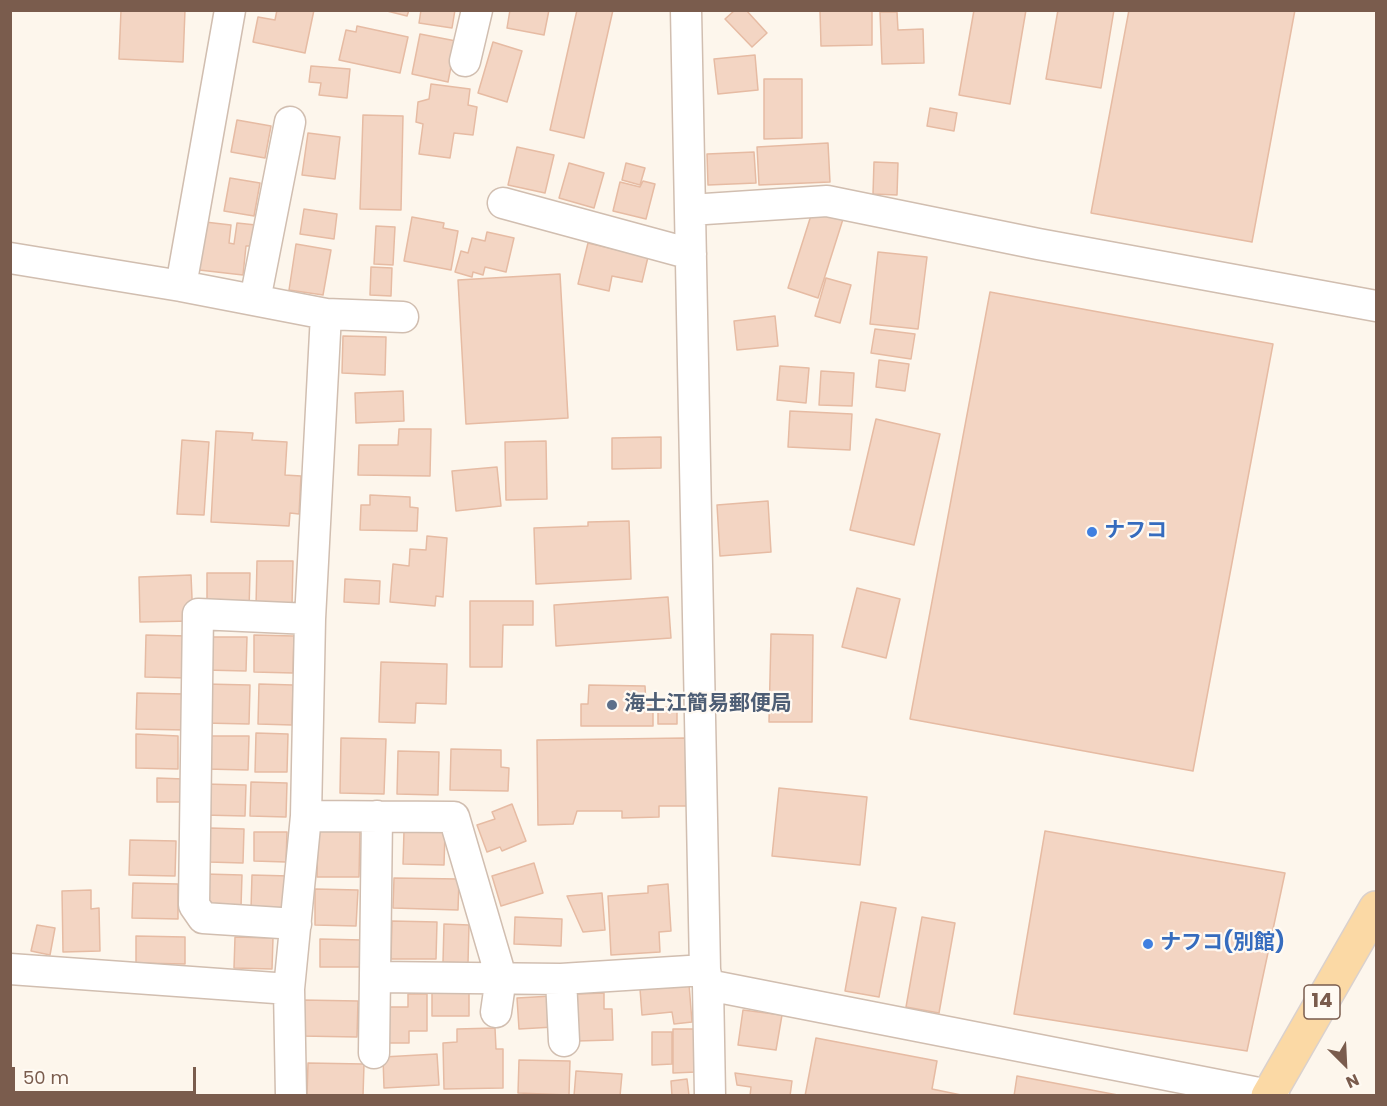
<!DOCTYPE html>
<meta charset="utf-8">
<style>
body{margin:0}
#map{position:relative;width:1387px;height:1106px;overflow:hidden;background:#fdf6ec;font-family:Poppins,sans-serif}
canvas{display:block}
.frame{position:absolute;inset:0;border:12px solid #7a5c4d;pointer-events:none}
.north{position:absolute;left:1315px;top:1034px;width:60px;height:60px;-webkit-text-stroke:4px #fffaf3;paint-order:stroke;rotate:156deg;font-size:16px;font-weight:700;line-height:24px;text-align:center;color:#7a5c4d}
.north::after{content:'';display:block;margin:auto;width:21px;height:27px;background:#7a5c4d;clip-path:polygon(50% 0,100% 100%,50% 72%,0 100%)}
.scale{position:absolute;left:12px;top:1067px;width:184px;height:27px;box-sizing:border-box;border:3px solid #7a5c4d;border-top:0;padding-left:8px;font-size:18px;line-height:21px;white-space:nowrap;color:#7a5c4d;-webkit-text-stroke:4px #fffaf3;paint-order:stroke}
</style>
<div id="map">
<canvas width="1387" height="1106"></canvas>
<div class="frame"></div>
<div class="north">N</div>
<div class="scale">50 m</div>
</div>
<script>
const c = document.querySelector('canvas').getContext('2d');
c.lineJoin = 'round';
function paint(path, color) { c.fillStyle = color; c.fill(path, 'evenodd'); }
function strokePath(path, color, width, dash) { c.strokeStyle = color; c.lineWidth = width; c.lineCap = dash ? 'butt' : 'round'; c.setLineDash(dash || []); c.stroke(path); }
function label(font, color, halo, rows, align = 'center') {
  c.font = font + ' Poppins,"Noto Sans JP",sans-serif'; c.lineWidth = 4.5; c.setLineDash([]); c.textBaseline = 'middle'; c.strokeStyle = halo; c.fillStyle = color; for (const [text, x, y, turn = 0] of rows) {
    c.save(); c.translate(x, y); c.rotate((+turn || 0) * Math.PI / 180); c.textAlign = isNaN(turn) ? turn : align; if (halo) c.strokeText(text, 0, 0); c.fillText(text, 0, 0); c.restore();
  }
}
const building = new Path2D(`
 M121 10H185L183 62 119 59Z
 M277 10H314L305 53 253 42 258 17 275 20Z
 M383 10H409L407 16Z
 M421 10H455L452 28 419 23Z
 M510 10H549L544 35 507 28Z
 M577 10H613L584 138 550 130Z
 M735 10H746L767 33 752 47 725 19Z
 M872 10V45L821 46 820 11Z
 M974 10H1026L1010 104 959 95Z
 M1058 10H1114L1101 88 1046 79Z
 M1129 10H1295L1252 242 1091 213Z
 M880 12H897L898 30 923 29 924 63 882 64Z
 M357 26 408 37 400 73 339 60 346 30 356 32Z
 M420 34 456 41 448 82 412 74Z
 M493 42 522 51 507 102 478 93Z
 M755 55 758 90 718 94 714 59Z
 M311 66 350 69 347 98 319 95 321 83 309 82Z
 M764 79H802V138L764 139Z
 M431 84 470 89 468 105 477 107 473 135 454 133 450 158 419 154 423 124 416 122 418 102 429 99Z
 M930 108 957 113 954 131 927 126Z
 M363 115 403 116 401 210 360 209Z
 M237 120 271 126 265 158 231 152Z
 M308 133 340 137 335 179 302 175Z
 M828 143 830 182 759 185 757 147Z
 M517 147 554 155 545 193 508 185Z
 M754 152 756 183 708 185 707 154Z
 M874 162 898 163 897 195 873 194Z
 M569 163 604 173 594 208 559 198Z
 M626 163 645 168 640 185 622 180Z
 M230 178 260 183 254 216 224 211Z
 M643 181 655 184 646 219 613 211 620 182 640 187Z
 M814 206 844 216 818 298 788 288Z
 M304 209 337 214 334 239 300 234Z
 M412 217 444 223 443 228 458 231 451 270 404 261Z
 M205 222 231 225 229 243 234 244 237 223 256 225 254 246H246L243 275 199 270Z
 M376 226 395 227 393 265 374 264Z
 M487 232 514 238 506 272 485 267 483 275 473 272 472 277 455 272 461 251 468 253 472 238 485 241Z
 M588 243 648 257 642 282 612 276 609 291 578 284Z
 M296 244 331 250 323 295 289 290Z
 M878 252 927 257 918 329 870 324Z
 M371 267 392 268 391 296 370 295Z
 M560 274 568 418 466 424 458 280Z
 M826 278 851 285 840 323 815 316Z
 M990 292 1273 344 1193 771 910 719Z
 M775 316 778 346 737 350 734 321Z
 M875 329 915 334 911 359 871 353Z
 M343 336 386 337 385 375 342 373Z
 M879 360 909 364 905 391 876 387Z
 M780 366 809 368 806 403 777 400Z
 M821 371 854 373 852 406 819 405Z
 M403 391 404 421 356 423 355 393Z
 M790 411 852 414 850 450 788 447Z
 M876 419 940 434 914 545 850 530Z
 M399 429H431L430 476 358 475 359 445H398Z
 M216 431 253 433 252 440 287 442 285 475 301 476 299 514 290 513 289 526 211 522Z
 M661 437V468L612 469V438Z
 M182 440 209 442 204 515 177 514Z
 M546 441 547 499 506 500 505 442Z
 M497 467 501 506 456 511 452 471Z
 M370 495 410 497V507L418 508 417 531 360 530 361 505H370Z
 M768 501 771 552 720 556 717 505Z
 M629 521 631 579 536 584 534 528 588 526V522Z
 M427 536 447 538 443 597 436 596 435 606 390 602 393 564 409 566 410 549 426 550Z
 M257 561H293L292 606H256Z
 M207 573H250L249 610H207Z
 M191 575 193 621 140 622 139 577Z
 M345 579 380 581 379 604 344 602Z
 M857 588 900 599 886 658 842 647Z
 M668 597 671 638 556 646 554 605Z
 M470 601H533V625H503L502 667H470Z
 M771 634 813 635 812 722H769Z
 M146 635 188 636 187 678 145 677Z
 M254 635 294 636 293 673 254 672Z
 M206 637H247L246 671 205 670Z
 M381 662 447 664 446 704 416 703 415 723 379 722Z
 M205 684 250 685 249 724 204 723Z
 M259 684 293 685 292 725 258 724Z
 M589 685 645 686 646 705H653V726H581V704H588Z
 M137 693 185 694 184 730 136 729Z
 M658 707H677V724H658Z
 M256 733 288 734 287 772H255Z
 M136 734 178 736V769L136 768Z
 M207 736H249L248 770 206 769Z
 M341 738 386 739 384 794 340 793Z
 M686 738 687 806H659V817L622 818V811H577L573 824 538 825 537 740Z
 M451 749 501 750V767L509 768 508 791 450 790Z
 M398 751 439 752 438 795 397 794Z
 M157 778 184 779 183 802H157Z
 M251 782 287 783 286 817 250 816Z
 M204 784 246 785 245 816 203 815Z
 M779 788 867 797 860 865 772 856Z
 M512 804 526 841 502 851 500 847 487 852 477 825 495 819 492 812Z
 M210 828 244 829 243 863 209 862Z
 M318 830 360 831 359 877H317Z
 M404 831 445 832 444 865 403 864Z
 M1045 831 1285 873 1247 1051 1014 1014Z
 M254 832H287L286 862 254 861Z
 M130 840 176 841 175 876 129 875Z
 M534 863 543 893 501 906 492 876Z
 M205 874 242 875 241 907 205 906Z
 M252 875 290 876 289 910 251 909Z
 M394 878 459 879 458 910 393 908Z
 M133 883 178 884V919L132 918Z
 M668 884 671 931 659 932 660 952 611 955 608 896 648 893V886Z
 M315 889 358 890 356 926 315 925Z
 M91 890V909L99 908 100 951 63 952 62 891Z
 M602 893 605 930 583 932 567 896Z
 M861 902 896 908 879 997 845 991Z
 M515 917 562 919 561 946 514 944Z
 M922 917 955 923 939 1013 906 1007Z
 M392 921 437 922 436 959H391Z
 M444 924 469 925 468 963 443 962Z
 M37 925 55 928 50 955 31 951Z
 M136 936 185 937V964L136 963Z
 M235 937 273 938 272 969 234 968Z
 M320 939 362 940V967H320Z
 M689 984 692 1022 674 1024 672 1012 642 1015 640 989Z
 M432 990H469V1016H432Z
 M604 993V1009H612L613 1040 577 1041V994Z
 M408 994H427V1031H409V1043H386V1007H408Z
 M552 996 554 1027 519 1029 517 998Z
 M302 1000 358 1001 357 1037 301 1036Z
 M743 1010 782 1015 776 1050 738 1045Z
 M495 1028 496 1049H503V1088L444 1089 443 1043 457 1042V1029Z
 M673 1029H695L696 1072 673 1073Z
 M652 1032H672V1064L652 1065Z
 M816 1038 937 1061 932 1089 966 1096H805Z
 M437 1054 439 1085 384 1088 383 1057Z
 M519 1060 570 1061 569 1095 518 1093Z
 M308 1063 364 1064 363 1096H307Z
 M576 1071 622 1074 620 1096H574Z
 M735 1073 792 1081 790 1096H750L751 1087 737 1085Z
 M1017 1076 1123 1096H1014Z
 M687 1079 689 1095 672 1096 671 1081Z`);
paint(building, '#f3d5c3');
strokePath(building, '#e6bba3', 1.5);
const minor = new Path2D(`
 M686 10 705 970 708 985 710 1096
 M465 61 477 10
 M503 203 691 254
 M690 210 827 201 1038 244 1376 306
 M10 258 181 286 326 314 310 619 306 816 289 989 291 1096
 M181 286 230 10
 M255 300 290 122
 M326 314 403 317
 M306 816 454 817 501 977 496 1012
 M296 924 203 918 194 905 198 614 310 619
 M10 969 289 989
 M376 977 561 979 705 970
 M561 979 564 1041
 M708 985 1274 1096
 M374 1053 377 816`);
const major = new Path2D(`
 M1268 1096 1376 908`);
strokePath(minor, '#d1beb0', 33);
strokePath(major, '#dad1cd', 36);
strokePath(minor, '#fff', 30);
strokePath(major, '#fbd9a5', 33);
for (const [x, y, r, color] of [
 [1092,532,6,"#3f7fe0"],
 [612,705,6,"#5c6f8a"],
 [1148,944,6,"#3f7fe0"]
]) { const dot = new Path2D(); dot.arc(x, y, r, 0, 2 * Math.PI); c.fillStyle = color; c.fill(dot); strokePath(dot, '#fffaf3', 2); }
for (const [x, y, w] of [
 [1322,1002,36]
]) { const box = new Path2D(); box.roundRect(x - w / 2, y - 17, w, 34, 4.5); c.fillStyle = '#fffaf3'; c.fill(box); strokePath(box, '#7a5c4d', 1.5); }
label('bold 20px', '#7a5c4d', null, [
 ["14",1322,1002]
]);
label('bold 21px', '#366cbe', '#fffaf3', [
 ["ナフコ",1104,532],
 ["ナフコ(別館)",1160,944]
], 'left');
label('bold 21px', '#4e5e75', '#fffaf3', [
 ["海士江簡易郵便局",624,705]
], 'left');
</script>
